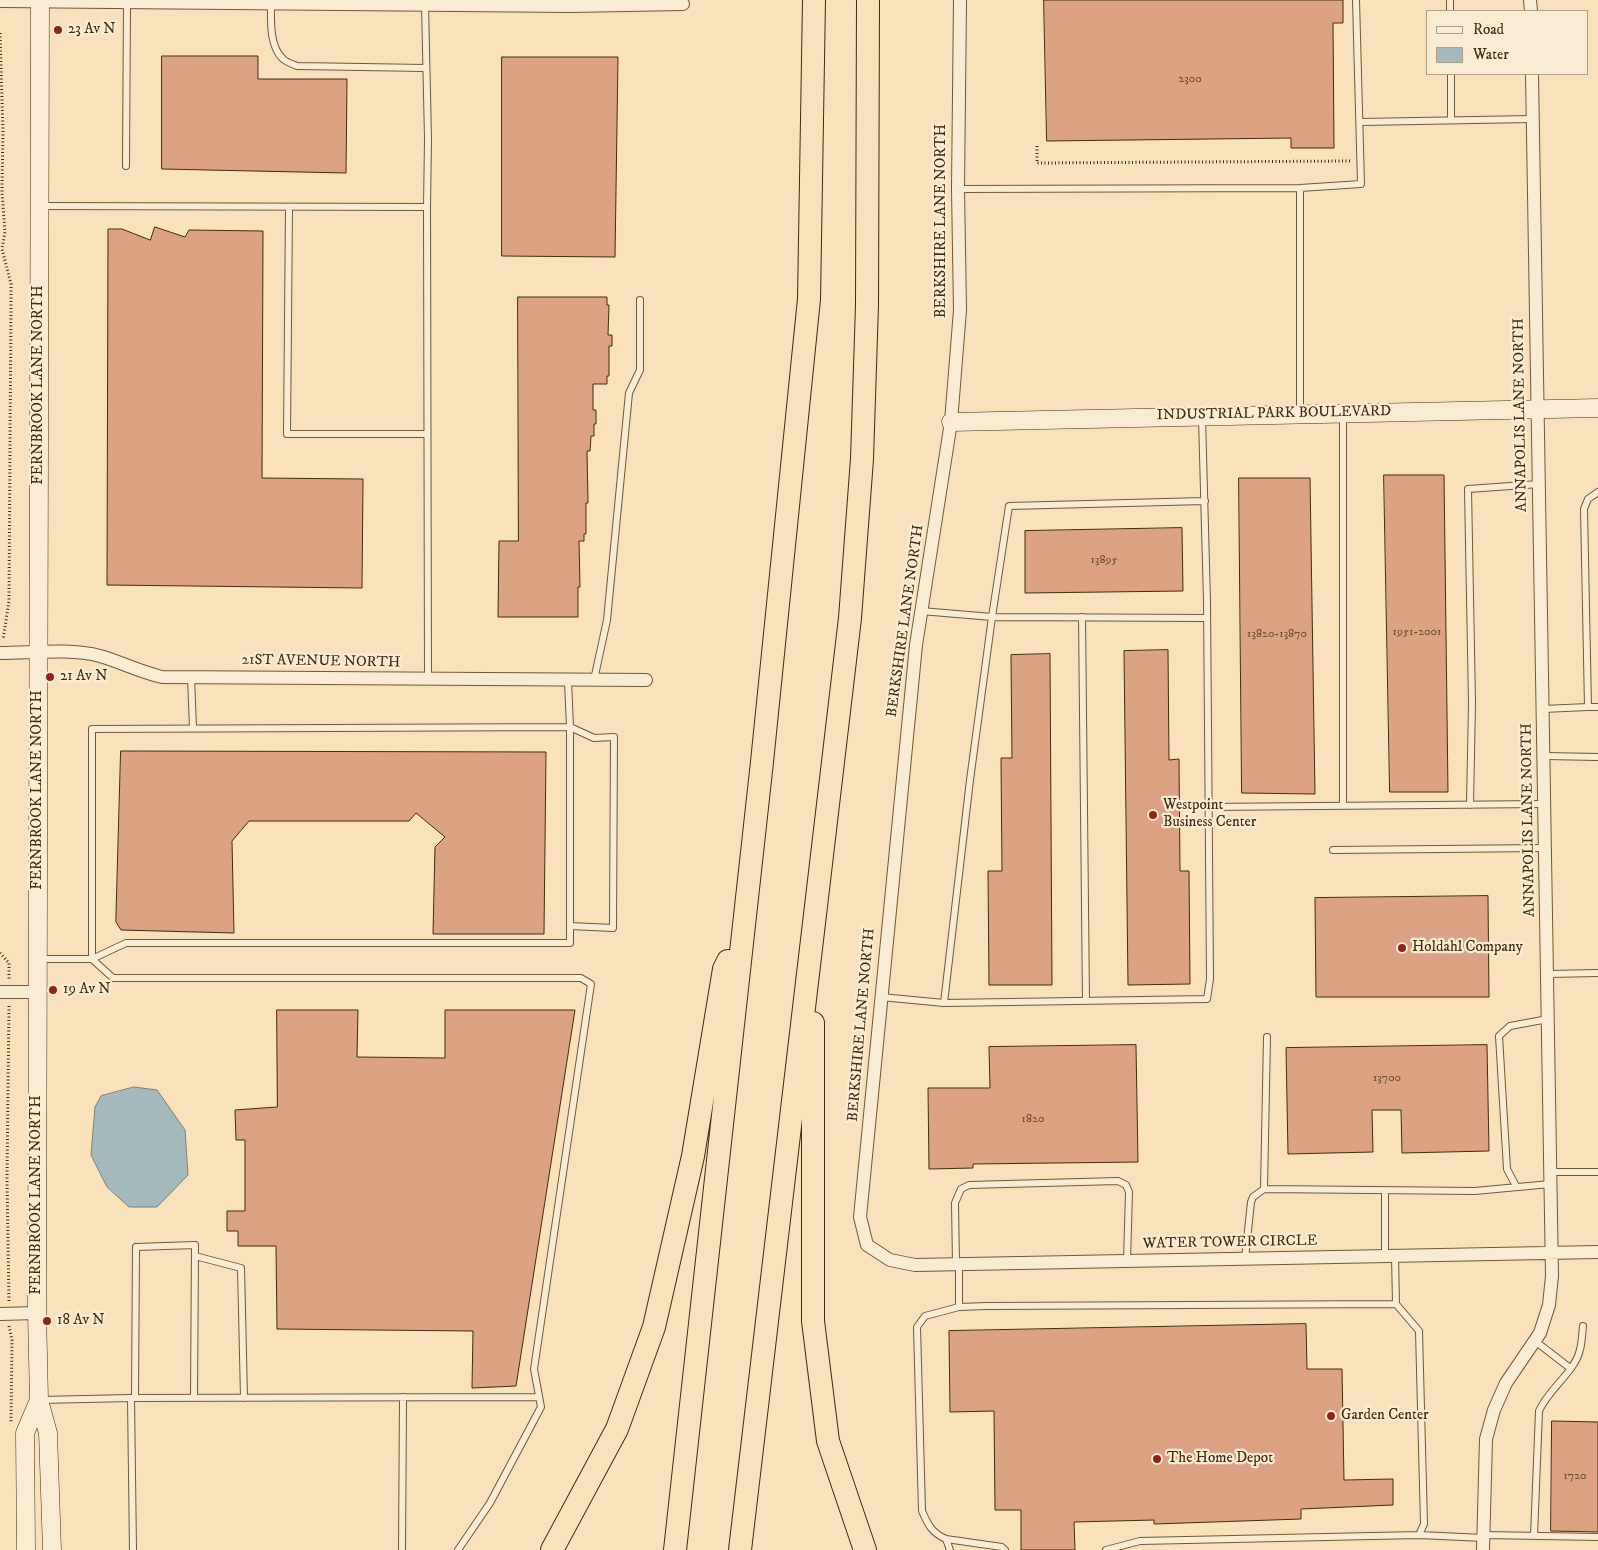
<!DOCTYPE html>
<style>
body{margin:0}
#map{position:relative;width:1598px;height:1550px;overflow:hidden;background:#f8e1bb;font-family:"IM FELL DW Pica",serif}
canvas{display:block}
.legend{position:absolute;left:1426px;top:10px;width:162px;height:65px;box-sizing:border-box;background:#faecd3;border:1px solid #b09f84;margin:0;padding:6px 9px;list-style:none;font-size:15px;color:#422c0d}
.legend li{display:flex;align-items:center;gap:10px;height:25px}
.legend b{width:25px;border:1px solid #b09f84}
</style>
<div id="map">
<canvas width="1598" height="1550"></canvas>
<ul class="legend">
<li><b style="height:6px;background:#faecd3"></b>Road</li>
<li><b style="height:14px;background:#a4babc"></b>Water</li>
</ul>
</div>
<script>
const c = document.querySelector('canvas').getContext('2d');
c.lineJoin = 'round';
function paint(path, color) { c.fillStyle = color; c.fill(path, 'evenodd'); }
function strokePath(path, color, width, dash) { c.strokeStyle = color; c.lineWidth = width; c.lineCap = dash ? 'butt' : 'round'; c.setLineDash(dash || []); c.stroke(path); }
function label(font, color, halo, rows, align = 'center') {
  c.font = font + ' "IM FELL DW Pica",serif'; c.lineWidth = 4.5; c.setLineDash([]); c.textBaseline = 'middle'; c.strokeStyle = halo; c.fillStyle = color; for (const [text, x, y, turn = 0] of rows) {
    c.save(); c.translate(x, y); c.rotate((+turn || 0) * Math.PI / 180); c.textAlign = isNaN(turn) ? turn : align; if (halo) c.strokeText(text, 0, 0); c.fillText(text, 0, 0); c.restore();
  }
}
const water = new Path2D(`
 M134 1087 157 1090 185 1130 188 1175 157 1207H129L107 1187 91 1155 95 1107 101 1096Z`);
paint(water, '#a4babc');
strokePath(water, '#7d8176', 1);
const building = new Path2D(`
 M1044 0H1343V23H1333L1334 148H1291V138L1047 141Z
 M162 56H258V79H347L346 173 162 169Z
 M502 57H618L615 257 502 256Z
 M155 227 185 237 189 230 263 231 262 478 363 479 362 588 107 585 108 229H122L150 240Z
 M518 297H607V305H609L608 335H612V346H609V376H607V384H593V410H596V424H594V436H591L590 451H587L588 503H586V534H584V541H579L580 587H578V617H498L499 541H518Z
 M1384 475H1444L1448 792H1390Z
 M1239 478H1310L1315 794 1242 793Z
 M1182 528 1183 591 1025 593V531Z
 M1168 650 1169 760 1179 759 1180 871H1189L1190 984 1128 985 1124 651Z
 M1050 654 1052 985H989L988 871H1002L1001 758H1012L1011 655Z
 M121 751 546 752 544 934H433L435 847 445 837 416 813 409 821H249L232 841 234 933 121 930 116 922Z
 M1488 896 1489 997H1316L1315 898Z
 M277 1010H358L357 1057 445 1058V1010H575L516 1386 472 1388 473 1331 277 1329 276 1246H238V1231H227V1211H245V1140H236L235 1110 277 1107Z
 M1136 1045 1138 1162 973 1164V1168L929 1169 928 1088H990L989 1047Z
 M1487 1045 1489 1151 1402 1153 1401 1110H1372L1373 1152 1288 1154 1286 1048Z
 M1306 1324 1307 1369H1342L1344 1480 1393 1479V1505L1301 1509V1519L1154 1524V1520L1074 1522 1075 1550H1021V1510H995L994 1411 950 1412 949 1331Z
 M1552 1421 1598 1422V1532L1551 1531Z`);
paint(building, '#dba284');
strokePath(building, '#422c0d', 1);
const lane = new Path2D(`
 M1450 0V11
 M271 2C271 20 269 46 283 59 286 62 292 64 297 66L426 68
 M425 4 428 139 427 207
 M1451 74V120
 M1360 122 1532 119
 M126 166 127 1
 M958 189 1300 188 1361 184 1356 0
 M40 206 427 207 428 679
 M289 207 287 434H427
 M1300 413V188
 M1343 414V806
 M1598 492 1588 499 1584 509 1588 707H1598
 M1205 501 1009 506 992 617 1207 618
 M1082 617 1086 1001
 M191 677 193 728
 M594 680 607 620 629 393 640 370V300
 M568 681 570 727V926
 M1543 709 1588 707
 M570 727 594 738 614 737 613 928 570 926V943H126L92 959V729Z
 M1544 756 1598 757
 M1470 805 1472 703 1468 489 1539 484
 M1208 807 1545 804
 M1333 850 1545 848
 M39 959H92L113 978H581L591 984 534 1369 541 1407 490 1503 458 1550
 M1548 974 1598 973
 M881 997 944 1003 970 780 992 617 921 611
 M944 1003 1207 999 1210 979 1207 601 1202 418
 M1550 1172H1598
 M1516 1186 1507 1169 1499 1036 1510 1026 1548 1019
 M1264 1189 1267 1037
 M1385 1192V1256
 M195 1256 241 1268 244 1398
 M1395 1256 1396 1304
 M1245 1259 1251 1202 1253 1197 1264 1189 1475 1191 1550 1184
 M956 1264 955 1203 961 1189 969 1185 1118 1181 1126 1185 1129 1192 1127 1261
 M959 1264V1307
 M1535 1341 1570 1368
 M131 1398 539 1397
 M135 1398 136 1247 195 1245 194 1398
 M40 1400 131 1398 133 1550
 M1484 1535 1598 1537
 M1534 1536 1539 1411C1548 1390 1573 1373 1579 1353 1582 1345 1582 1335 1583 1326
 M946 1539 1002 1547 1005 1550
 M402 1550 403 1397
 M950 1550 946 1539C932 1533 928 1525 922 1511L917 1327 925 1316 959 1307 987 1306 1396 1304 1419 1331 1424 1524 1419 1535 1484 1538
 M1106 1550 1140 1541 1419 1535`);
const street = new Path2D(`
 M960 0 958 189 960 310 951 422 916 645 860 1217 867 1245 890 1260 915 1265 1598 1252
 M1530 0 1531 11
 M0 1 571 6 683 4
 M0 653C32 653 69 648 100 656 121 662 140 672 162 677L646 680
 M0 992H37
 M0 1314 37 1313
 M1483 1550 1486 1439 1494 1410 1506 1383 1540 1333 1549 1305 1552 1276 1532 74`);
const secondary = new Path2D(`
 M40 0 37 1313 39 1400 48 1433 52 1550
 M951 422 1598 408
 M26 1550 25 1433 39 1400`);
const highway = new Path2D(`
 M813 1023V1321L828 1441 865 1550
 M552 1550 617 1429 654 1327 693 1156 724 969 728 961
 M675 1550 762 762 809 299 814 0
 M740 1550 850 618 862 459 867 305 868 0`);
strokePath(lane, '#705938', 8);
strokePath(street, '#705938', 14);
strokePath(secondary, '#422c0d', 19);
strokePath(highway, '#422c0d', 24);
strokePath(new Path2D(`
 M0 33 3 132 2 192 5 232 2 249 11 284V303L9 601 3 640
 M1037 146V163L1351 161
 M0 953 9 963V980
 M9 1006 7 1178 9 1302
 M9 1326 12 1340 11 1422`), '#422c0d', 3, [1, 2.5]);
strokePath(lane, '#faecd3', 6);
strokePath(street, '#faecd3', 12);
strokePath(secondary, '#faecd3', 18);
strokePath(highway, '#f8e1bb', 22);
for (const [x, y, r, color] of [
 [58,30,5,"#8f2418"],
 [50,677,5,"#8f2418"],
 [1153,815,5,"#8f2418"],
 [1402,948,5,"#8f2418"],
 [53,990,5,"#8f2418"],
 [47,1321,5,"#8f2418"],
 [1331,1416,5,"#8f2418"],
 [1157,1459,5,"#8f2418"]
]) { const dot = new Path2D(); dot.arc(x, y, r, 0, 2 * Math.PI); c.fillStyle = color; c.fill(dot); strokePath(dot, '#faecd3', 2); }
label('12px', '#684a2b', null, [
 ["2300",1190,80],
 ["13895",1104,561],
 ["1951-2001",1417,633],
 ["13820-13870",1277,635],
 ["13700",1387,1079],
 ["1820",1033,1120],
 ["1720",1575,1477]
]);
label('15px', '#422c0d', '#faecd3', [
 ["23 Av N",68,30],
 ["21 Av N",60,677],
 ["Westpoint",1163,806],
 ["Business Center",1163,823],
 ["Holdahl Company",1412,948],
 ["19 Av N",63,990],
 ["18 Av N",57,1321],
 ["Garden Center",1341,1416],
 ["The Home Depot",1167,1459]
], 'left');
label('15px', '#422c0d', '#faecd3', [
 ["BERKSHIRE LANE NORTH",942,221,-90],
 ["FERNBROOK LANE NORTH",39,385,-90],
 ["INDUSTRIAL PARK BOULEVARD",1274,414,-1],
 ["ANNAPOLIS LANE NORTH",1521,415,-91],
 ["BERKSHIRE LANE NORTH",906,621,-82],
 ["21ST AVENUE NORTH",321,662,1],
 ["FERNBROOK LANE NORTH",38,790,-90],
 ["ANNAPOLIS LANE NORTH",1529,820,-91],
 ["BERKSHIRE LANE NORTH",862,1025,-85],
 ["FERNBROOK LANE NORTH",37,1195,-90],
 ["WATER TOWER CIRCLE",1230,1243,-1]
]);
</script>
